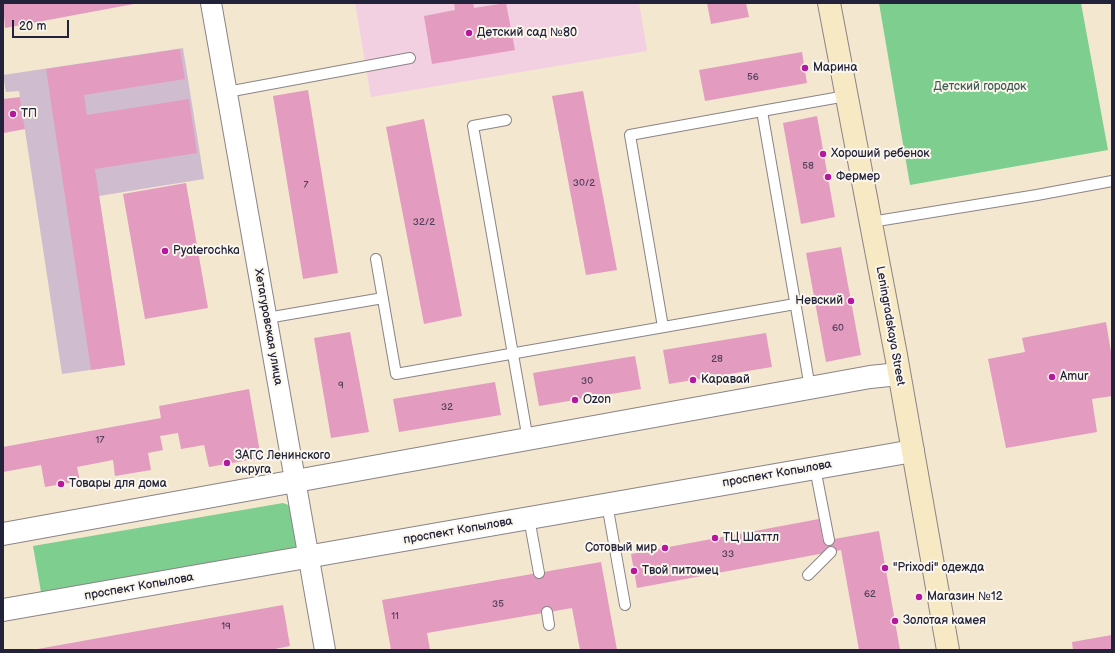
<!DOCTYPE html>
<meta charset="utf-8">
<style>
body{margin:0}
#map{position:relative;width:1115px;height:653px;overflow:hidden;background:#f4e7d0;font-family:"Balsamiq Sans",sans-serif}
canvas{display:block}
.frame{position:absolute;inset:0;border:4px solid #22223b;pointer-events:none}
.scale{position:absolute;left:12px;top:20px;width:57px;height:18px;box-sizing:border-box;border:2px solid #22223b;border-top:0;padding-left:5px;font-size:12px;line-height:14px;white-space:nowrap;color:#22223b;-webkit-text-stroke:3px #fbf7ec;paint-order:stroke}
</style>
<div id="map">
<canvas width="1115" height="653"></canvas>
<div class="frame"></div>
<div class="scale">20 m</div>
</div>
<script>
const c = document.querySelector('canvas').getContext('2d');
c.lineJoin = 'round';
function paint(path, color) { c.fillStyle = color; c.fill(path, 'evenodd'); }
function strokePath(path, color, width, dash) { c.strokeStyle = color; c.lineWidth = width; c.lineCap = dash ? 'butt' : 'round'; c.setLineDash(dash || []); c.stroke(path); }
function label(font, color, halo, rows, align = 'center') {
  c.font = font + ' "Balsamiq Sans",sans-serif'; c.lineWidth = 4; c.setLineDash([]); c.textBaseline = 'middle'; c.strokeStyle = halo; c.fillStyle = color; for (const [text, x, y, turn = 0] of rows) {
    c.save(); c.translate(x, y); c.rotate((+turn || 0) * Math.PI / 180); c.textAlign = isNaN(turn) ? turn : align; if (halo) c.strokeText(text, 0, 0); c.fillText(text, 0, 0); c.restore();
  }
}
paint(new Path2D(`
 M355 3H639L647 51 371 97Z`), '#f2cfe1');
paint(new Path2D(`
 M183 48 204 179 99 196 125 365 62 374 19 91 6 92 3 75Z`), '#cfbdcf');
paint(new Path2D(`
 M879 3H1081L1108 150 910 185Z
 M283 503 291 506 301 540 296 547 289 550 41 592 33 546Z`), '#7ece8f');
paint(new Path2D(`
 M3 3H134V4L5 28Z
 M454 3H473L474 8 506 3 515 50 432 64 424 16 455 10Z
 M707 3H746L749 17 711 24Z
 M180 49 185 79 84 95 87 115 189 99 197 153 95 169 125 365 91 370 46 69Z
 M802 52 807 83 705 101 699 70Z
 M308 90 338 273 303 279 273 96Z
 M583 91 617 270 586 275 552 96Z
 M20 97 25 129 4 133 3 99Z
 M817 116 835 217 801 224 783 123Z
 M424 119 462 316 424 324 386 127Z
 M186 183 208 308 145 319 123 194Z
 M841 247 861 355 826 362 806 253Z
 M1106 322 1112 358V396L1092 399 1097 432 1006 448 988 359 1025 352 1022 338Z
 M350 332 369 432 331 438 314 338Z
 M766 333 772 367 669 384 663 350Z
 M635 356 641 389 539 406 533 373Z
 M495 382 501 415 399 432 393 399Z
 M249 389 261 458 209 467 204 445 181 449 178 433 160 436 163 450 148 453 151 470 115 476 113 460 77 467 80 481 45 487 41 465 3 472V447L161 418 159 406Z
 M819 519 823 541 879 531 900 650H859L841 550 637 588 631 554Z
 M601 562 617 650H580L572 608 427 633 430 650H391L382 600Z
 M283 605 290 646 270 650H32Z
 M1112 635V650H1073L1072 642Z`), '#e39bc0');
const service = new Path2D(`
 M227 92 410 58
 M762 111 846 96
 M506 120 473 126 528 440
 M871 222 1037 195 1112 181
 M376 259 396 374 795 304
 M267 318 383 298
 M663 327 630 135 762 111 810 388
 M815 468 829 540
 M607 504 625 605
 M529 518 539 573
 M808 575 831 552
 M547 612 549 625`);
const minor = new Path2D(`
 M211 3 325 650`);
const tertiary = new Path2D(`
 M3 534 870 377 899 374
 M3 610 913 451`);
const secondary = new Path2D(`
 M829 3 896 355 948 650`);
strokePath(service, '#8b8486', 12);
strokePath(minor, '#8b8486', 22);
strokePath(tertiary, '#8b8486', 24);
strokePath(secondary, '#8b8486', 24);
strokePath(service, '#fff', 10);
strokePath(minor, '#fff', 20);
strokePath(tertiary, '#fff', 22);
strokePath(secondary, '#f7e9c3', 22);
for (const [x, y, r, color] of [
 [469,33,4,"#b5179e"],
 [805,68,4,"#b5179e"],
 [13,114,4,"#b5179e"],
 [823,154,4,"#b5179e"],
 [828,177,4,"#b5179e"],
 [165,251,4,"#b5179e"],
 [851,301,4,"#b5179e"],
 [1052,377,4,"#b5179e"],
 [693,380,4,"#b5179e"],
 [575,400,4,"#b5179e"],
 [227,463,4,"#b5179e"],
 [61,484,4,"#b5179e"],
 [715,538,4,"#b5179e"],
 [665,548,4,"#b5179e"],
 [885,568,4,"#b5179e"],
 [634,571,4,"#b5179e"],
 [919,597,4,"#b5179e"],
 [895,621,4,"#b5179e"]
]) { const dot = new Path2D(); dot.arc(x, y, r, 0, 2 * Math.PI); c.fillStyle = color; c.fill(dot); strokePath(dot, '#fbf7ec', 1.5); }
label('10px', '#52405c', null, [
 ["56",753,77],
 ["58",808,166],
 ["30/2",584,183],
 ["7",306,185],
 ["32/2",424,222],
 ["60",838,328],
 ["28",717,359],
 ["30",587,381],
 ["9",341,385],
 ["32",447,407],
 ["17",100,440],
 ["33",728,554],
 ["62",870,594],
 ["35",498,604],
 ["11",395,616],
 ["19",226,626]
]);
label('12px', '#22223b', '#fbf7ec', [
 ["Детский сад №80",477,33],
 ["Марина",813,68],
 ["ТП",21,114],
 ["Хороший ребенок",831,154],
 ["Фермер",836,177],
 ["Pyaterochka",173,251],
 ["Невский",843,301,"right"],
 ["Amur",1060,377],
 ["Каравай",701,380],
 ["Ozon",583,400],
 ["ЗАГС Ленинского",235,456],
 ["округа",235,470],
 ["Товары для дома",69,484],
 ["ТЦ Шаттл",723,538],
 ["Сотовый мир",657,548,"right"],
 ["\"Prixodi\" одежда",893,568],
 ["Твой питомец",642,571],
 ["Магазин №12",927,597],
 ["Золотая камея",903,621]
], 'left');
label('12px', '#425e58', '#fbf7ec', [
 ["Детский городок",980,87]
]);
label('12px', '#22223b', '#fbf7ec', [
 ["Leningradskaya Street",890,326,80],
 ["Хетагуровская улица",268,327,80],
 ["проспект Копылова",777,474,-10],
 ["проспект Копылова",458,531,-10],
 ["проспект Копылова",139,587,-10]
]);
</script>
